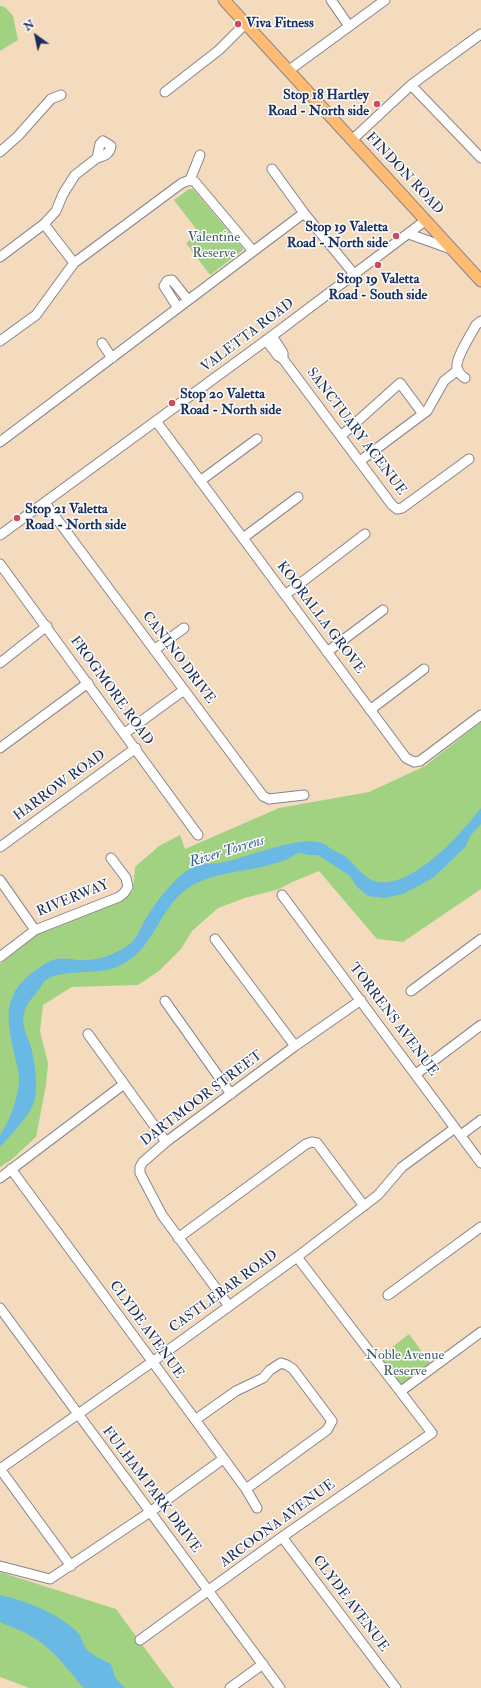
<!DOCTYPE html>
<style>
body{margin:0}
#map{position:relative;width:481px;height:1688px;overflow:hidden;background:#f4dbbe;font-family:"IM FELL Double Pica",serif}
canvas{display:block}
.north{position:absolute;left:16px;top:16px;width:40px;height:40px;-webkit-text-stroke:3px #fff;paint-order:stroke;rotate:327deg;font-size:11px;font-weight:700;line-height:16px;text-align:center;color:#1b2f5e}
.north::after{content:'';display:block;margin:auto;width:14px;height:18px;background:#1b2f5e;clip-path:polygon(50% 0,100% 100%,50% 72%,0 100%)}
</style>
<div id="map">
<canvas width="481" height="1688"></canvas>
<div class="north">N</div>
</div>
<script>
const c = document.querySelector('canvas').getContext('2d');
c.lineJoin = 'round';
function paint(path, color) { c.fillStyle = color; c.fill(path, 'evenodd'); }
function strokePath(path, color, width, dash) { c.strokeStyle = color; c.lineWidth = width; c.lineCap = dash ? 'butt' : 'round'; c.setLineDash(dash || []); c.stroke(path); }
function label(font, color, halo, rows, align = 'center') {
  c.font = font + ' "IM FELL Double Pica",serif'; c.lineWidth = 3; c.setLineDash([]); c.textBaseline = 'middle'; c.strokeStyle = halo; c.fillStyle = color; for (const [text, x, y, turn = 0] of rows) {
    c.save(); c.translate(x, y); c.rotate((+turn || 0) * Math.PI / 180); c.textAlign = isNaN(turn) ? turn : align; if (halo) c.strokeText(text, 0, 0); c.fillText(text, 0, 0); c.restore();
  }
}
paint(new Path2D(`
 M0 6 5 7 13 16 18 40 0 51Z
 M189 189H193L242 247 243 250 210 275 186 243 199 233 174 200Z
 M481 722V889L403 942 377 939 319 871 292 882 279 889 245 898 218 908 192 931 181 949 159 971 138 985 72 987 43 1005 40 1031 48 1063 46 1085 36 1137 11 1160 0 1167V964L39 933 125 898 133 891 135 867 159 846 180 835 185 849 279 808 369 792 425 766Z
 M409 1334 433 1367 401 1391 376 1360Z
 M0 1572 116 1609 174 1688H29L0 1677Z`), '#a0d282');
paint(new Path2D(`
 M481 808V824L470 836 466 846 460 852 433 878 403 894 384 898 368 896 357 887 350 876 318 855H308L299 853C294 854 291 858 286 860 280 862 272 864 266 866 239 873 205 873 183 892 157 914 152 952 119 966 98 976 63 968 46 980 43 982 42 985 40 988 35 995 29 1000 25 1010 20 1023 27 1035 31 1047 35 1064 40 1091 32 1107 26 1119 10 1136 0 1147 0 1143 0 1139 0 1136 1 1132 5 1127 7 1123 13 1110 18 1096 19 1081 19 1070 16 1063 14 1053 8 1024 2 1000 26 978 34 971 43 964 53 960 64 956 75 961 86 960 100 960 115 954 127 946 137 940 139 930 145 920 156 902 175 876 193 867 204 862 214 865 225 862 247 857 305 833 324 844 327 845 328 847 330 848 335 852 341 853 346 857 354 864 363 877 374 881 410 892 461 834 481 808Z
 M0 1595C27 1601 58 1613 78 1633 82 1637 82 1643 85 1647 90 1655 102 1659 111 1664L115 1677 125 1688H85L82 1686C67 1668 52 1648 31 1636 22 1630 10 1627 0 1622Z`), '#6ab9e5');
const minor = new Path2D(`
 M331 0 349 26
 M288 71 385 0
 M411 85 481 158
 M165 92 219 50 246 23
 M352 140 411 85 481 34
 M103 141 111 146C110 154 104 156 97 158L100 144Z
 M0 152 18 136 51 99 61 95
 M272 169 304 213 354 274
 M190 180 195 182 253 251
 M44 224 74 263
 M409 234 451 249
 M0 257 44 224 56 211 63 194 75 175 97 158
 M178 308 164 286 167 281 172 280 188 300
 M272 336 283 353V359
 M266 340 278 356 283 359 392 505 397 509 402 508 469 459
 M0 341 36 315 74 263 182 183 190 180 200 155
 M102 343 112 358
 M465 378C461 375 458 373 457 368 455 359 471 334 476 325L481 321
 M156 421 406 758 414 762 420 761 481 715
 M341 436 400 383 423 414
 M0 442 304 213
 M360 461 427 411 444 381 458 370
 M200 481 257 439
 M45 503 263 796 269 799 304 795
 M0 535 272 336 426 220
 M243 538 298 497
 M0 564 198 835
 M285 595 365 534
 M154 650 184 628
 M327 652 383 610
 M0 663 47 626
 M370 710 424 669
 M125 733 184 690
 M0 748 88 683
 M0 847 136 748
 M0 880 35 930
 M282 895 481 1163
 M215 939 295 1046
 M0 957 35 930 119 897 124 893 128 887 126 878 111 858
 M411 991 481 939
 M165 1001 231 1094
 M88 1034 166 1142
 M416 1074 481 1025
 M461 1135 481 1120
 M11 1169 246 1489 257 1508
 M0 1178 124 1084
 M178 1238 306 1144 312 1142 317 1143 364 1206
 M388 1295 481 1227
 M229 1306 162 1215 140 1173V1167L143 1162 166 1142 295 1046 361 1000
 M0 1308 280 1688
 M401 1391 481 1332
 M195 1420 236 1391 263 1378 270 1370 281 1363 287 1365 293 1369 332 1421 327 1430 246 1489
 M0 1469 152 1362 297 1257 378 1195 402 1167 455 1128
 M0 1469 71 1566
 M282 1537 396 1688
 M0 1566 50 1579 150 1512 223 1459
 M140 1640 282 1537 432 1433 297 1257
 M230 1688 263 1664`);
const major = new Path2D(`
 M224 0 481 281`);
strokePath(minor, '#88858e', 11);
strokePath(major, '#88858e', 13);
strokePath(minor, '#fff', 9);
strokePath(major, '#ffbb71', 11);
for (const [x, y, r, color] of [
 [238,24,4,"#d1495b"],
 [377,104,4,"#d1495b"],
 [396,236,4,"#d1495b"],
 [378,265,4,"#d1495b"],
 [172,403,4,"#d1495b"],
 [17,518,4,"#d1495b"]
]) { const dot = new Path2D(); dot.arc(x, y, r, 0, 2 * Math.PI); c.fillStyle = color; c.fill(dot); strokePath(dot, '#fff', 1.5); }
label('bold 14px', '#1b2f5e', '#fff', [
 ["Viva Fitness",246,24],
 ["Stop 18 Hartley",369,96,"right"],
 ["Road - North side",369,112,"right"],
 ["Stop 19 Valetta",388,228,"right"],
 ["Road - North side",388,244,"right"],
 ["Stop 19 Valetta",378,280,"center"],
 ["Road - South side",378,296,"center"],
 ["Stop 20 Valetta",180,395],
 ["Road - North side",180,411],
 ["Stop 21 Valetta",25,510],
 ["Road - North side",25,526]
], 'left');
label('14px', '#1b2f5e', '#fff', [
 ["FINDON ROAD",404,174,47],
 ["VALETTA ROAD",248,336,-37],
 ["SANCTUARY ACENUE",356,432,53],
 ["KOORALLA GROVE",320,618,53],
 ["CANINO DRIVE",178,658,53],
 ["FROGMORE ROAD",111,691,54],
 ["HARROW ROAD",60,786,-36],
 ["RIVERWAY",73,899,-22],
 ["TORRENS AVENUE",393,1020,53],
 ["DARTMOOR STREET",202,1099,-37],
 ["CASTLEBAR ROAD",224,1292,-36],
 ["CLYDE AVENUE",146,1330,54],
 ["FULHAM PARK DRIVE",151,1490,53],
 ["ARCOONA AVENUE",278,1524,-36],
 ["CLYDE AVENUE",350,1604,53]
]);
label('14px', '#436069', '#fff', [
 ["Valentine",214,238],
 ["Reserve",214,254],
 ["Noble Avenue",405,1356],
 ["Reserve",405,1372]
]);
label('italic 15px', '#375f8d', '#fff', [
 ["River Torrens",227,852,-17]
]);
</script>
